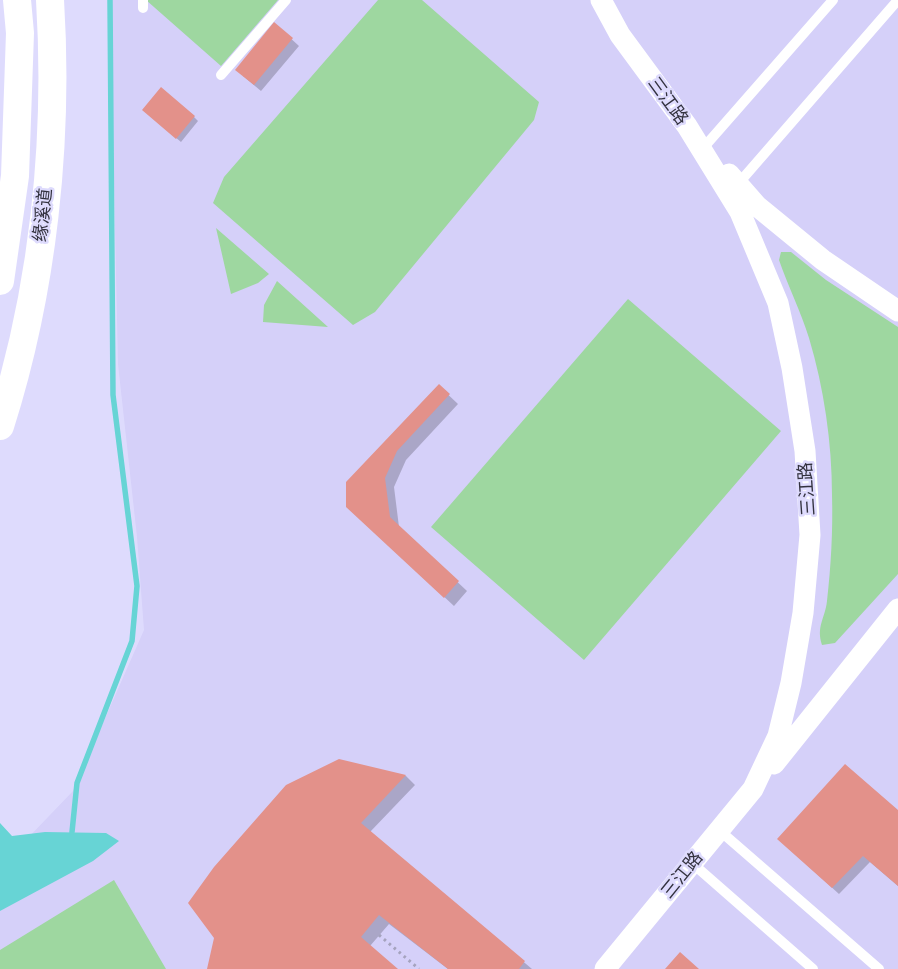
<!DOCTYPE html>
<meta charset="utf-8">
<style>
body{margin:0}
canvas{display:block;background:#dedbfd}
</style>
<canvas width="898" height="969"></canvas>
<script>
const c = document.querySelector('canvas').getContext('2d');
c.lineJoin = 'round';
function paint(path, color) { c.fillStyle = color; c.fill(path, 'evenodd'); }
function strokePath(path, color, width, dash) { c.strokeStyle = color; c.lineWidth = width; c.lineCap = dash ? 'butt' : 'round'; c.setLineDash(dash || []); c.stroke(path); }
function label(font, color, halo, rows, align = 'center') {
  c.font = font + ' "Asap Condensed","Noto Sans SC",sans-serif'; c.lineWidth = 5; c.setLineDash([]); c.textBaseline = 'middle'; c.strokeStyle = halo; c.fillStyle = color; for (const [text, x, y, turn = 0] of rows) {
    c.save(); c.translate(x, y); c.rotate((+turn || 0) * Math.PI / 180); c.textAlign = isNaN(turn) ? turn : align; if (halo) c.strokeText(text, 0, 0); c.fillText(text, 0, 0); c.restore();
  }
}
paint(new Path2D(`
 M110 0H898V969H0V867L73 791 144 630 137 537 118 364Z`), '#d5d0f9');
paint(new Path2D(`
 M146 0H278L221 66Z
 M378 0H422L539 102 534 120 375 312 353 325 213 203 224 177Z
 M216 228 269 274 258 283 231 294Z
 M781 252H791L826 280 898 327V574L835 643 822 645C816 626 825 619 827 601 831 566 833 531 832 495 832 443 824 388 809 338 801 312 788 286 779 260Z
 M277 281 328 327 263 322 264 305Z
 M628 299 781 431 584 660 431 527Z
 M114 880 166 969H0V950Z`), '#9ed7a0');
paint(new Path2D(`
 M0 823 12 836 45 832 106 833 119 841 93 861 0 911Z`), '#67d4d5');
paint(new Path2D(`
 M275 24 299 46 261 91 243 76Z
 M148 114 194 117 198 121 181 142Z
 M439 386 458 404 406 460 394 487 399 527 467 591 454 606 348 507Z
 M339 760 406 776 415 785 370 832 532 969H448L389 924 370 946 396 969H208Z
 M898 812V886L870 862 839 894 785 845Z`), '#0003');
strokePath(new Path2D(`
 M72 832 77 783 132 641 137 586 113 395 110 0`), '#67d4d5', 5.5);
paint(new Path2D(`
 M274 22 293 38 254 85 235 70Z
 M161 87 195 116 176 139 142 110Z
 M439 384 450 394 397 451 385 478 390 517 459 581 444 598 346 507V482Z
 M339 759 406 775 361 823 525 961 519 969H448L379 915 361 937 398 969H207L214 938 188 903 214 867 286 785Z
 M845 764 898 810V886L863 856 832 888 777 839Z
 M680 952 699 969H665Z`), '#e3918a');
strokePath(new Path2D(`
 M379 935 419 969`), '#a5a3be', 3, [2.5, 4]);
strokePath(new Path2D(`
 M143 8V0
 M221 75 286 0
 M705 146 833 0
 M738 184 898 0
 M719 830 879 969
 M692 863 813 969`), '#fff', 10);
strokePath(new Path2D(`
 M601 0 620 35 687 126 740 212 778 303 792 368 805 451 810 535 803 613 791 683 778 736 753 789 605 969
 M729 174 757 206 823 260 898 311
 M774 764 898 609`), '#fff', 21);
strokePath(new Path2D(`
 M0 281 15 176 20 33 17 0
 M0 426C43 291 59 142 50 0`), '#fff', 28);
label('18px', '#33323f', '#dedbfd', [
 ["三江路",668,101,54],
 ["缘溪道",43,215,-84],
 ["三江路",807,489,-94],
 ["三江路",682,875,-51]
]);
</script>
